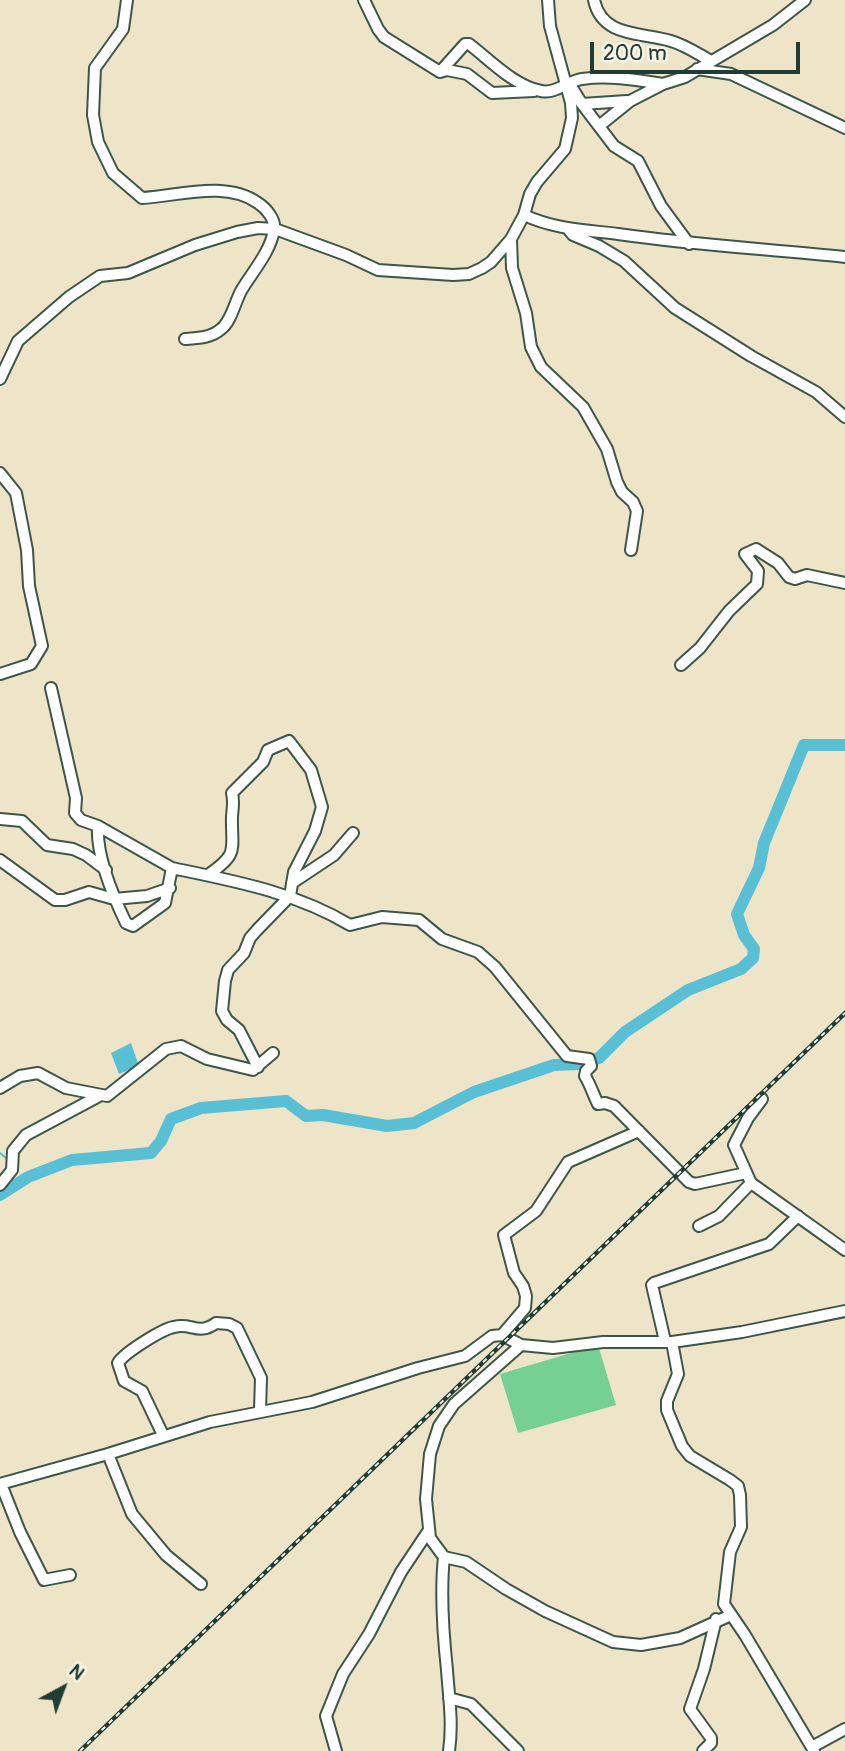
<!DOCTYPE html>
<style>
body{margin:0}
#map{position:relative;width:845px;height:1751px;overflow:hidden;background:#eee4c7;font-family:Pangolin,sans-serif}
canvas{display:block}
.north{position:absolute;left:28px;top:1653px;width:70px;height:70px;-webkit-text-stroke:5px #f7f3e8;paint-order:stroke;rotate:41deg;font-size:19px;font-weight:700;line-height:28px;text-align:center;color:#1f3d34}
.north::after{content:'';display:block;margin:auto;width:24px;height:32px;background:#1f3d34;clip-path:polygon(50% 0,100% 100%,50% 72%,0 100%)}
.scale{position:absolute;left:590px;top:42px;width:210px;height:32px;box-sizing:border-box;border:4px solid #1f3d34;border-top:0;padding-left:9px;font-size:21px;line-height:24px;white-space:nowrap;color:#1f3d34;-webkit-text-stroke:5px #f7f3e8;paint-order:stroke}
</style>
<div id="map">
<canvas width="845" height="1751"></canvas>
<div class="north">N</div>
<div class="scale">200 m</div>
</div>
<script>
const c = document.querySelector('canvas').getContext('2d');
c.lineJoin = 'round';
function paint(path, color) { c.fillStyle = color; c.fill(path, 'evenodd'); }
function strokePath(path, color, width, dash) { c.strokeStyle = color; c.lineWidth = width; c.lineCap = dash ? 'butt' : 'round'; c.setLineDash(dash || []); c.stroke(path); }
paint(new Path2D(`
 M598 1345 616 1405 518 1433 500 1374Z`), '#76cf95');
paint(new Path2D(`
 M131 1043 139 1066 119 1074 111 1053Z`), '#58bfd5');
strokePath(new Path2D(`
 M0 1153 7 1159`), '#58bfd5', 2);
strokePath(new Path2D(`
 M0 1195 28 1177 72 1160 151 1153 161 1141 171 1119 201 1108 286 1101 306 1116 323 1115 387 1126 414 1123 474 1092 554 1065 578 1064 599 1058 625 1032 688 990 741 969 753 958 754 949 744 935 737 914 759 868 764 843 804 745H845`), '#58bfd5', 12);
const minor = new Path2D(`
 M127 0 123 29 95 68 93 115 98 142 113 173 142 198C178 196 226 180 258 203 266 208 276 220 274 230 270 253 252 272 241 291 235 302 231 322 221 329 211 338 198 338 185 339
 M364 0 378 29 384 37 440 72 447 70 467 74 492 93 534 91
 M548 0 550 26 571 103 572 118 565 149 537 182 530 194 524 215C554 229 585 230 618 234 694 245 769 249 845 257
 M594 0C602 38 642 32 671 41 685 45 698 54 711 61
 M697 69 731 74 845 128
 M440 72 465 44H469C490 60 514 86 541 91 556 94 568 81 582 79 608 75 637 80 663 84
 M569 83 582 104 614 146 638 161 661 206 689 244
 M582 104 627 101
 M599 126 630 101 663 84 685 77 773 25 805 0
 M524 215 511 239 512 268 526 313 531 347 541 367 583 407 607 449 617 482 622 492 633 502 637 511 631 550
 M568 229 573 235 599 246 624 261 675 308 751 356 816 392 845 417
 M0 379 18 341 69 297 100 276 128 273 195 245 237 232 258 228 275 229 346 255 378 270 453 275 469 274 482 268 491 262 511 239
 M0 473 16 493 27 550 29 586 42 646 31 664 0 674
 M681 665 700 648 729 611 757 584 758 571 745 554 756 549 778 563 789 577 795 579 807 575 845 583
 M51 688 76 798 75 813 81 820 98 826 172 868 165 903 133 926 126 923C113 896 96 856 98 826
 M0 819 22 821 47 845 73 849 86 855 106 870
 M0 860 55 900H65L89 892 114 899 147 896 170 888
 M172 868C234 881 295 892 350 925L382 917 419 920 442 939 478 952 495 967 567 1056 589 1059 591 1066 586 1071 585 1076C591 1086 593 1094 598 1104L605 1103 614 1106 689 1182 695 1184 746 1173
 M208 875C240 853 231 850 232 816 233 807 234 801 232 793L263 762 268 750 289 741 311 770 322 807 315 831 294 872 290 896 257 930 250 938 244 953 228 970 225 981 222 1011 227 1020 239 1030 258 1067
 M292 883 334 855 353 833
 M0 1088 20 1076 38 1073 66 1088 107 1096 166 1049 181 1046 207 1059 253 1070 273 1053
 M762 1099 748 1118 734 1145 751 1183 845 1250
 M0 1185 12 1170 13 1151 26 1135 99 1096
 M699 1226 719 1216 751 1183
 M502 1335 525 1308 526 1296 523 1286 514 1273 504 1235 536 1211 568 1162 639 1131
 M665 1341 652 1285 654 1283 769 1244 798 1216
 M672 1342 678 1374 667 1401V1410L682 1446 690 1456 730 1480 738 1486 740 1495 741 1527 730 1552 724 1604 745 1635 814 1751
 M163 1435 142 1391 124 1381 118 1363C124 1353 162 1329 174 1327 191 1322 198 1336 216 1323L229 1324 237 1328 261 1378 260 1410
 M108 1454 132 1514 166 1555 201 1584
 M0 1484 108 1454 210 1422 312 1402 418 1368 465 1356 492 1336 502 1335 521 1345 553 1348 603 1342H672L742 1332 845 1311
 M1 1484 20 1532 44 1580 70 1575
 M444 1557 466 1562 506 1589 545 1611 613 1642 641 1645 680 1638 731 1615
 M449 1698 471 1704 518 1751
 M812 1747 845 1729
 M336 1751 326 1716 343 1674 369 1634 401 1572 429 1530
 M449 1751C453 1724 449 1698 447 1670 443 1633 440 1594 444 1557L430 1538 426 1499 430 1454 439 1426 454 1404 521 1345
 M703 1751 711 1743V1738L690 1709 704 1669 716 1619`);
strokePath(minor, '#3e564a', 14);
strokePath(minor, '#fff', 10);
const rail = new Path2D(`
 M80 1751 845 1013`);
strokePath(rail, '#1f3d34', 4.5);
strokePath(rail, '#f7f3e8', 2, [5]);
</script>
